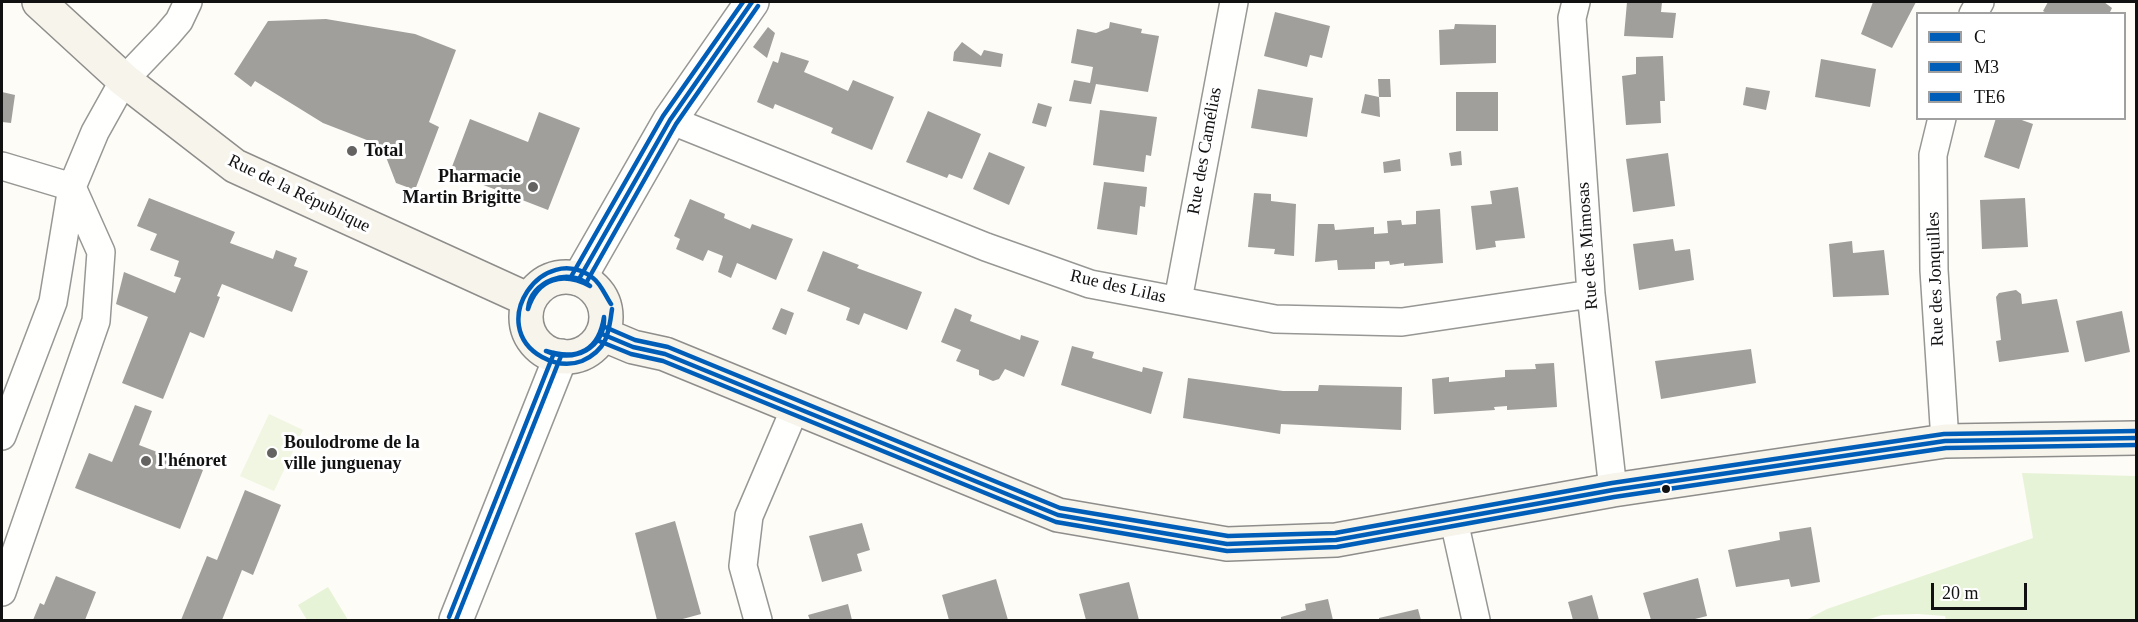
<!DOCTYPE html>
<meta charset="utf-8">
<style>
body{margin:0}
#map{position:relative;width:2138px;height:622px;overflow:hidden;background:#fdfcf7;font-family:"Times New Roman",serif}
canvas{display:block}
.frame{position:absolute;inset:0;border:3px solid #111;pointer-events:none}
.legend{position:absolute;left:1916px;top:12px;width:210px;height:108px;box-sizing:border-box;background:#fff;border:2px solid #a0a0a0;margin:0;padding:8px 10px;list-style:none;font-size:18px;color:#111}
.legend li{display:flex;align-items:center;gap:12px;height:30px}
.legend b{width:30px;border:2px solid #a0a0a0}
.scale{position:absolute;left:1931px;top:583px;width:96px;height:27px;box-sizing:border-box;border:3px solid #111;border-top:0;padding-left:8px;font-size:18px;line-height:21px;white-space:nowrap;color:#111;-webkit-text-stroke:4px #fff;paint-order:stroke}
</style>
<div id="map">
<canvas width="2138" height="622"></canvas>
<div class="frame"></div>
<ul class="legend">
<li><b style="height:8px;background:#005eb8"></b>C</li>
<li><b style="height:8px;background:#005eb8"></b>M3</li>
<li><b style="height:8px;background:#005eb8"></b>TE6</li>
</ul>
<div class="scale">20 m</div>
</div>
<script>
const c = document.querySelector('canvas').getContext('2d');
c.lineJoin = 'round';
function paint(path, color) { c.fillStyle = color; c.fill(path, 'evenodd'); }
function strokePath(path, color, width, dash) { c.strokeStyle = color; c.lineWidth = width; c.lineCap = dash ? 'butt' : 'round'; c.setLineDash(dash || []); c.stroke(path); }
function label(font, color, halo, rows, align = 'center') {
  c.font = font + ' "Times New Roman",serif'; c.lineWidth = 6; c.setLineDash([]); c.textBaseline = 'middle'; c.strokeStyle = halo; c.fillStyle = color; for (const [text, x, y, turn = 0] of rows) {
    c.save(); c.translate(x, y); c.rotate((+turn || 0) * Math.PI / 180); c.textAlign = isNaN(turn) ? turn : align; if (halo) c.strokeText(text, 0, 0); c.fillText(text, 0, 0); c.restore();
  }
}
paint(new Path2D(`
 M2022 473 2136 476V620H1946L1945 616 1918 614 1882 615 1867 620H1806L1827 609 2033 538Z
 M328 587 348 620H307L298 605Z`), '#e7f3d7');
paint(new Path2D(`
 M269 414 303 430 274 491 240 476Z`), '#f0f6e1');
paint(new Path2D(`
 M1627 2H1662L1661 12 1676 13 1673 38 1624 36Z
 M1873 2H1916L1892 48 1861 34Z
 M2048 2H2104L2112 8 2109 14H2048L2043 11Z
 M1275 12 1330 26 1322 58 1310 55 1307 67 1264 56Z
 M326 19 415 34 456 50 429 122 439 127 415 190 396 183 386 157 390 149 323 123 255 81 251 87 234 74 268 21Z
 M1110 22 1142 29 1141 33 1159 36 1148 92 1096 84 1091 104 1069 101 1074 80 1090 83 1093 67 1071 63 1077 29 1096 33 1109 28Z
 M1455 24 1496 25V63L1440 65 1439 30 1454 29Z
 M768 27 775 33 767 58 753 47Z
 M962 42 981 56 984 50 1003 54 1001 67 953 61 954 52Z
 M781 52 809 61 804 72 835 85 848 91 853 80 894 97 872 150 831 133 833 128 775 104 773 109 757 102 773 61 778 63Z
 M1663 56 1665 101H1660L1661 123 1626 125 1622 76 1636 74V57Z
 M1821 59 1876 69 1870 107 1815 97Z
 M1378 79H1390L1391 97H1379Z
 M1746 87 1770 91 1766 110 1743 105Z
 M1258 89 1313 98 1307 137 1251 128Z
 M2 92 15 95 11 123 2 122Z
 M1456 92H1498V131H1456Z
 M1365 94 1379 97 1380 117 1361 113Z
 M1038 103 1052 107 1046 127 1032 123Z
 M1100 110 1157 117 1151 156 1146 155 1144 172 1093 165Z
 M928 111 981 134 962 179 949 174 947 178 906 162Z
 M539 112 580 128 548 210 450 172 470 119 528 142Z
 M1996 118H2016L2033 124 2019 169 1984 157Z
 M1461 151 1462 165 1451 166 1449 153Z
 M989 152 1025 167 1009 205 973 189Z
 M1668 153 1675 206 1633 212 1626 159Z
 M1400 159 1401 171 1384 173 1383 162Z
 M1104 182 1147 187 1145 207 1140 206 1137 235 1097 229Z
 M1518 187 1525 238 1495 241 1496 247 1476 250 1471 206 1492 204 1490 191Z
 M1254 193 1271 194V201L1296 204 1294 256 1274 254 1275 249 1248 247Z
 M149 198 235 232 230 243 273 259 276 250 297 258 294 266 308 271 292 312 222 284 217 296 220 297 204 338 190 332 163 399 122 383 148 317 116 304 124 272 175 293 181 278 174 276 179 261 150 250 157 234 137 226Z
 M2025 198 2028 247 1982 249 1980 200Z
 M690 199 725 214 724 218 750 229 752 224 793 239 776 280 737 263 731 278 718 272 723 256 708 250 703 261 676 249 680 239 674 236Z
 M1440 209 1443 263 1404 266V263L1390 265 1389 261 1375 262V269L1338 270 1337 260 1315 262 1318 224H1334L1335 230 1374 227V234L1388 233 1387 221 1401 220 1402 225 1416 224V211Z
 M1673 239 1675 251 1690 249 1694 280 1639 290 1633 244Z
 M1852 241 1853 253 1884 250 1889 295 1833 297 1829 244Z
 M823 251 859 265 857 268 922 292 907 330 864 313 859 325 846 320 850 308 807 291Z
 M2016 290 2021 294 2022 304 2057 299 2069 352 1999 362 1996 341 2001 340 1996 297 1999 293Z
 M781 308 794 313 786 335 772 329Z
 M955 308 972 315 970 321 1020 340 1021 335 1039 341 1024 377 1005 369 999 379 993 381 979 375V370L956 361 961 350 941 342Z
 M2122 311 2130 352 2085 362 2076 321Z
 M1072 346 1094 352 1092 358 1142 372 1143 367 1163 372 1151 414 1061 385Z
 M1751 349 1756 383 1661 399 1655 361Z
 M1554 363 1557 407 1507 410V406L1494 407 1495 410 1434 414 1432 379 1449 377V382L1505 377V370L1536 369 1535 364Z
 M1188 378 1283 391H1318L1319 385 1402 387 1401 430 1281 424 1280 434 1183 418Z
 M135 405 152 411 139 445 165 455 163 458 169 460V457L203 470 180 529 75 488 89 453 112 462Z
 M245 490 281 505 253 575 242 570 222 620H181L207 556 217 560Z
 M675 521 701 614 679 620H657L635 533Z
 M862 523 870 550 857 554 862 571 822 582 809 536Z
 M1811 527 1820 582 1791 587 1789 579 1736 587 1728 550 1780 540 1779 532Z
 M56 576 96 592 85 620H33L40 603 44 605Z
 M1698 578 1707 616 1691 620H1651L1643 593Z
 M996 579 1008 620H949L942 595Z
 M1129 582 1139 620H1086L1079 594Z
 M1592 595 1599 620H1573L1568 602Z
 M1328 599 1333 620H1281V617L1306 610 1305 604Z
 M848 604 852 620H810L808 615Z
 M1418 609 1421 620H1379V618Z`), '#a19f9c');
const minor = new Path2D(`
 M1576 2 1572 18 1591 294 1613 490
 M1973 14 1980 2
 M1942 118 1933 155 1934 270 1945 441
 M670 120 986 247 1090 284 1275 319 1402 322 1591 294
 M2 166 72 187 101 252 96 321 2 592
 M1178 300 1234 2
 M2 436 53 302 72 187 95 132 124 80 167 35 179 21 188 2
 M1454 521 1476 620
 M758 620 743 566 749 516 796 406`);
const tertiary = new Path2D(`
 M579 279 670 120 752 2
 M456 620 561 356`);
const secondary = new Path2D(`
 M39 2 124 80 235 166 529 300
 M526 317a40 40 0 1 1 80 0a40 40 0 1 1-80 0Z
 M602 334 633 347 665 354 1058 515 1227 544 1336 540 1613 490 1945 441 2136 438`);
strokePath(minor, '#979795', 30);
strokePath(tertiary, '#979795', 36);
strokePath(secondary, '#8e8d8b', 36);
strokePath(minor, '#fffffe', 27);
strokePath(tertiary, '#fffffe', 33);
strokePath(secondary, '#f6f4eb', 33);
strokePath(new Path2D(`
 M579 279 670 120 752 2
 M528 309C530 281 570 266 590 286
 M528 309C538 277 564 272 590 286
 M602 334 633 347 665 354 1058 515 1227 544 1336 540 1613 490 1945 441 2136 438
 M546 351C578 361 599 350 604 317
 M546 351C573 364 606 348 604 317
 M456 620 561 356`), '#005eb8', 4.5);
strokePath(new Path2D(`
 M586 283 676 124 758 6
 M611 304C605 295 601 284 593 278 543 240 485 325 542 357 555 364 569 366 582 361 607 350 609 333 612 309
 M599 341 631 354 663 361 1056 522 1227 551 1337 547 1614 497 1946 448 2136 445`), '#005eb8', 4.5);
strokePath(new Path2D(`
 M572 275 663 116 743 2
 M605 327 635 340 668 347 1060 508 1228 536 1335 533 1612 483 1944 434 2136 431
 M449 617 554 353`), '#005eb8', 4.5);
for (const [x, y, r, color] of [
 [352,151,6,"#646362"],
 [533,187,6,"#646362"],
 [272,453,6,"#646362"],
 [146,461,6,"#646362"],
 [1666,489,5,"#111"]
]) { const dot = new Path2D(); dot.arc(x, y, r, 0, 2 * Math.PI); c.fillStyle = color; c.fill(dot); strokePath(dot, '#fff', 2); }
label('bold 18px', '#111', '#fff', [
 ["Total",364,151],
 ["Pharmacie",521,177,"right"],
 ["Martin Brigitte",521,198,"right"],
 ["Boulodrome de la",284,443],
 ["ville junguenay",284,464],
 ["l'hénoret",158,461]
], 'left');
label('18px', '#111', '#fff', [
 ["Rue des Camélias",1205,151,-80],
 ["Rue de la République",299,194,26],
 ["Rue des Mimosas",1588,246,-94],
 ["Rue des Jonquilles",1936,279,-92],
 ["Rue des Lilas",1118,287,13]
]);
</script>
